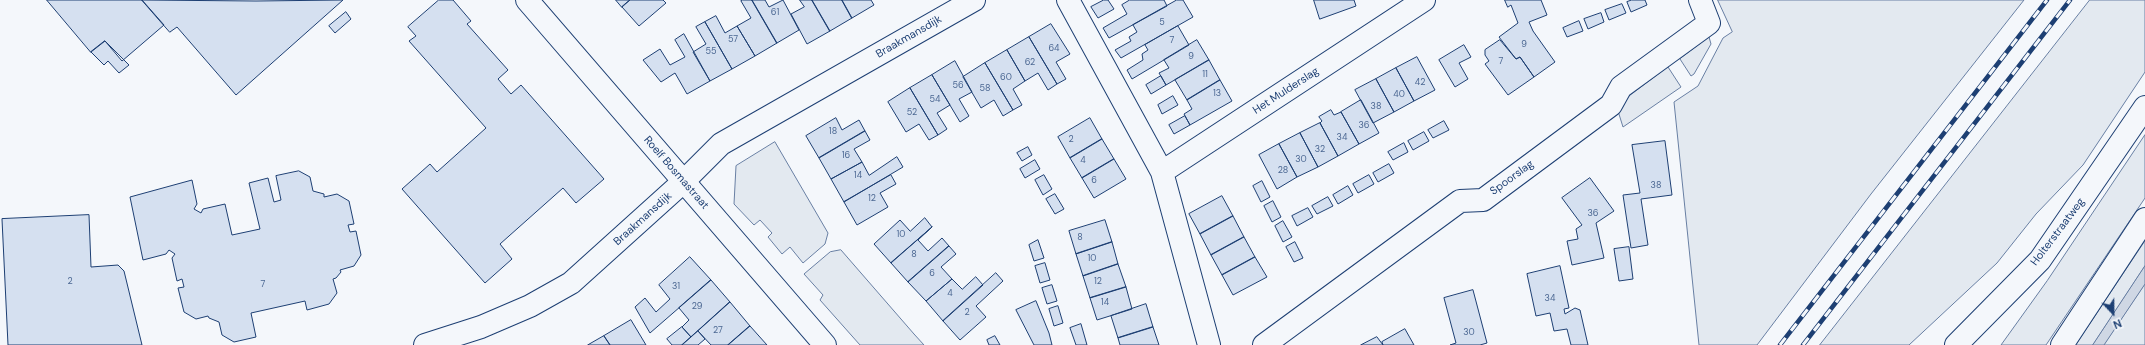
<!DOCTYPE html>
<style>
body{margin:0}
#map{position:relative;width:2145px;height:345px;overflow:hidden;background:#f4f7fb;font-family:"DM Sans",sans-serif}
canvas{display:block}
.north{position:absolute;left:2093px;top:293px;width:40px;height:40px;-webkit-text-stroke:3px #f4f7fb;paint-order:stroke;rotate:158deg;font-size:11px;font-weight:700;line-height:16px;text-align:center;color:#1d3f73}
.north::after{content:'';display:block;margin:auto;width:14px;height:18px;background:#1d3f73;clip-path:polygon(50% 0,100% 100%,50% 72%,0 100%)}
</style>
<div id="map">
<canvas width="2145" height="345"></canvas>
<div class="north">N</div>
</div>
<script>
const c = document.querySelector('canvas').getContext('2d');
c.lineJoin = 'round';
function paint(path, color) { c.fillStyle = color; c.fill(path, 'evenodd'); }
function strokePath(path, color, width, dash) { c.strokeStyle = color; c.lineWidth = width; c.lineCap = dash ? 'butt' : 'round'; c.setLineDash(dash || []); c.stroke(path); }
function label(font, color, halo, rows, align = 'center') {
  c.font = font + ' "DM Sans",sans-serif'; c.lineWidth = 3; c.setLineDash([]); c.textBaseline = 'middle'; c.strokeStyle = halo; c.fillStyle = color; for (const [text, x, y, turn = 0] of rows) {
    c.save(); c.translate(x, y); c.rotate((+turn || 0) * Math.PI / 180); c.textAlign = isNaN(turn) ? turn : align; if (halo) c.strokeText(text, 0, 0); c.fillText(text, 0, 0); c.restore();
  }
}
const green = new Path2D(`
 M1718 0H2024L1871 194 1757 345H1699L1674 102 1698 86 1723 38 1732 32Z
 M2090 0H2145V72L2083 165 2036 214 1997 263 1909 345H1820Z
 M1709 37 1711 44 1694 74 1691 76 1680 59Z
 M1668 67 1681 87 1623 127 1618 111 1624 100Z
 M2145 135V198L2046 345H2001L2047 281Z
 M775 142 828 233 825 244 803 263 790 247 782 254 768 237 772 233 760 220 754 225 734 204 736 166Z
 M2145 241V266L2093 345H2076Z
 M841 250 914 334 924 345H860L820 300 823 295 804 274 830 252Z
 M2145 284V345H2104Z`);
paint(green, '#e3e9f0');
strokePath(green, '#687fa3', 1);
const water = new Path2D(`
 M2145 266V284L2104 345H2093Z`);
paint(water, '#cfd7e4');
strokePath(water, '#687fa3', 1);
const building = new Path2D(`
 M47 0H142L164 25 122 61 105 41 91 52Z
 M142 0 256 1 343 0 236 95 177 27 170 32Z
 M439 0H453L471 21 467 24 508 70 498 79 511 94 521 85 604 179 576 203 563 188 500 244 512 259 485 283 402 189 430 164 437 172 486 128 409 41 416 36 408 27Z
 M616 0H630L622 7Z
 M630 0H663L666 3 639 26 622 7Z
 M743 0H752L777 43 755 56 737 26 751 18 741 1Z
 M752 0H765L769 7 783 0 799 30 777 43Z
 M800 0H812L830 31 807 44 791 14 804 7Z
 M812 0H842L852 18 830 31Z
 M842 0H871L874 5 852 18Z
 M1104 0H1108L1114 9 1098 18 1091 7Z
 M1130 0H1164L1167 6 1109 38 1103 28 1127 14 1122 5Z
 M1177 0H1183L1193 17 1121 58 1115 50 1131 41 1129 37 1137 32 1133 25Z
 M1314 0H1354L1356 6 1320 19Z
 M1505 0H1541L1547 15 1529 22 1533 31 1555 62 1534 77 1520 57 1516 59 1499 37 1518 23 1511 5 1508 7Z
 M1632 0H1645L1647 5 1631 12 1627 2Z
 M1622 4 1626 13 1609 20 1605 10Z
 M346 12 351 19 335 33 329 26Z
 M1601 13 1604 22 1588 29 1584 19Z
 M716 16 725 33 737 26 755 56 732 69 705 22Z
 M1579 21 1583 31 1567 37 1563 28Z
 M705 22 732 69 710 81 693 52 706 44 696 27Z
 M1051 24 1070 54 1056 62 1066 79 1057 84 1029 37Z
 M1178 26 1189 45 1132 79 1127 70 1143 60 1142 54 1148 50 1145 45Z
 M684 34 710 81 687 94 675 73 661 82 643 60 660 49 670 65 685 57 675 40Z
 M1029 37 1057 84 1048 90 1038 73 1025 81 1007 50Z
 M1197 40 1209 60 1166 85 1159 73 1169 68 1164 60Z
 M1500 40 1516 59 1520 57 1534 77 1508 95 1485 64 1489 61 1485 55V50Z
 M105 41 129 65 119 73 108 61 104 65 91 52Z
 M1464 45 1471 57 1459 63 1468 79 1455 87 1439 60Z
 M1007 50 1025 81 1013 89 1022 105 1013 110 985 63Z
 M1417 57 1435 90 1414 101 1396 68Z
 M1209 60 1220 80 1187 100 1175 80Z
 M955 61 972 92 959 99 969 116 960 122 932 75Z
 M985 63 1013 110 1003 116 994 100 981 108 963 77Z
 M1396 68 1414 101 1394 112 1376 79Z
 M932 75 950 105 937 113 947 129 938 135 910 88Z
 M1161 76 1166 85 1151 94 1146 85Z
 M1376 79 1394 112 1373 123 1355 90Z
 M1220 80 1232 101 1190 125 1184 114 1192 109 1187 100Z
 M910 88 938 135 929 140 919 124 906 132 888 102Z
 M1173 96 1178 105 1162 114 1158 105Z
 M1361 100 1379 133 1359 144 1341 112Z
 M1331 110 1334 115 1341 112 1359 144 1338 156 1320 123 1322 121 1319 117Z
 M1185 116 1190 125 1174 134 1169 125Z
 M836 118 842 130 859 120 865 131 819 158 806 136Z
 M1090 118 1102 139 1070 158 1058 137Z
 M1444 121 1449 130 1433 138 1428 130Z
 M1320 123 1338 156 1318 167 1300 133Z
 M865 131 870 140 854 149 862 162 831 179 819 158Z
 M1424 132 1429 141 1413 150 1408 141Z
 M1300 133 1318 167 1297 177 1279 144Z
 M1102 139 1114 159 1082 178 1070 158Z
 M1665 141 1672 195 1641 199 1648 245 1631 248 1623 195 1640 193 1632 145Z
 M1404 143 1408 152 1393 160 1388 152Z
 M1279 144 1297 177 1277 189 1259 155Z
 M1028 147 1032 155 1022 161 1017 153Z
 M897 157 903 167 844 202 831 179 862 162 869 175Z
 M1114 159 1126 179 1094 198 1082 178Z
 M1035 160 1040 169 1025 178 1020 169Z
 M1389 164 1394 173 1378 182 1373 173Z
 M299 171 310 177 313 191 324 194V197L337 194 349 201 354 224 348 225 350 232 356 231 361 255 354 266 340 270 341 272 336 278 333 279 337 293 329 304 307 310 305 301 251 313 256 337 234 342 222 335 219 322 209 318 208 316 196 319 184 312 178 288 184 287 182 279 177 281 172 258 175 254 169 250 166 254 143 260 130 197 192 180 197 204 194 209 201 213 203 209 225 204 232 235 260 229 249 183 268 178 274 202 281 200 276 176Z
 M891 175 896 184 880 193 888 207 857 225 844 202Z
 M1044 175 1052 189 1043 195 1035 180Z
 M1369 175 1374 184 1358 193 1353 184Z
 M1590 178 1614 211 1596 223 1604 258 1572 265 1567 241 1578 239 1576 229 1582 225 1562 198Z
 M1262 181 1270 197 1261 202 1253 186Z
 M1348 186 1353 195 1338 204 1333 195Z
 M1055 194 1064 209 1055 214 1046 199Z
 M1222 196 1233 216 1200 234 1189 214Z
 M1328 197 1333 206 1317 214 1312 206Z
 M1273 201 1281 217 1272 222 1264 206Z
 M1308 208 1313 217 1297 226 1292 216Z
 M89 215 91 267 118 265 124 271 142 345H8L2 219Z
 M1233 216 1244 237 1211 255 1200 234Z
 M925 218 932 227 891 263 874 244 900 220 910 231Z
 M1105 220 1112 242 1076 254 1069 231Z
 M1283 221 1292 237 1283 242 1275 226Z
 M932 227 918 240 928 251 942 238 949 246 908 282 891 263Z
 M1244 237 1255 257 1222 275 1211 255Z
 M1038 240 1044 258 1034 261 1029 245Z
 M1112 242 1118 264 1083 276 1076 254Z
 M1295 242 1303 258 1294 262 1286 247Z
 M949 246 956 254 941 267 952 279 926 301 908 282Z
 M1629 247 1633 279 1619 281 1614 249Z
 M690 257 711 280 650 333 635 307 645 298 656 312 670 299 659 285Z
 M1255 257 1267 277 1233 295 1222 275Z
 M1045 263 1050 280 1040 283 1035 266Z
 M1118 264 1126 287 1090 298 1083 276Z
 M1560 266 1569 308 1564 309 1565 314 1575 308 1580 310 1588 345H1571L1567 329 1554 331 1550 313 1536 316 1527 274Z
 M996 273 1003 281 976 306 986 317 960 340 943 321Z
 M976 277 983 285 943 321 926 301 952 279 962 289Z
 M711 280 730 302 691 337 682 327 689 320 679 308Z
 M1052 285 1057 301 1047 304 1042 288Z
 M1126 287 1132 309 1097 320 1090 298Z
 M1473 290 1487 343 1480 345H1450L1456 343 1444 298Z
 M1036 301 1049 333 1052 345H1034L1016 310Z
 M730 302 750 326 728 345H711L698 331Z
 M1146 304 1153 327 1118 338 1111 316Z
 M1058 306 1063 323 1054 326 1049 309Z
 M631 320 646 345H610L604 336Z
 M1081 324 1087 345H1076L1070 328Z
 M750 326 767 345H728Z
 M682 327 691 337 682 345H672L667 339Z
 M1153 327 1159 345H1120L1118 338Z
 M1405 329 1414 345H1383L1382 342Z
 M698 331 705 339 698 345H682Z
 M604 336 610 345H588Z
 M995 336 1000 345H989L987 340Z
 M1377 337 1383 345H1361Z`);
paint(building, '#d5e0f0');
strokePath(building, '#1d3f73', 1);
const street = new Path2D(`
 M1068 0 1162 172 1209 345
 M1162 172 1424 0
 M425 345 481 327 530 306 571 283 683 182 721 144 974 0
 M1264 345 1460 201 1483 200 1611 105 1621 87 1709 23 1700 0
 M2062 345 2145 219`);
const secondary = new Path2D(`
 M527 0 825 345`);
const primary = new Path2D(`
 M1956 345 2040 260 2145 107`);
strokePath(street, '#1d3f73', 24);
strokePath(secondary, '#1d3f73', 24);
strokePath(primary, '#1d3f73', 24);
strokePath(street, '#f4f7fb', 22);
strokePath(secondary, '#f4f7fb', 22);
strokePath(primary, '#f4f7fb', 22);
const rail = new Path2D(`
 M1780 345 2047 0
 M1803 345 2070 0`);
strokePath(rail, '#1d3f73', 4.5);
strokePath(rail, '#f4f7fb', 3, [9]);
label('9px', '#4b6792', null, [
 ["61",775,13],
 ["5",1162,23],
 ["57",733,40],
 ["7",1172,41],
 ["9",1524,45],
 ["64",1054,49],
 ["55",711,52],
 ["9",1191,57],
 ["7",1501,62],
 ["62",1030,63],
 ["11",1205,75],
 ["60",1006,78],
 ["42",1420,83],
 ["56",958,86],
 ["58",985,89],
 ["13",1217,94],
 ["40",1399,95],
 ["54",935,100],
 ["38",1376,107],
 ["52",912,113],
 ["36",1364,126],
 ["18",833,132],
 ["34",1342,138],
 ["2",1071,140],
 ["32",1320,150],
 ["16",846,156],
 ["30",1301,160],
 ["4",1083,161],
 ["28",1283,171],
 ["14",858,176],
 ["6",1094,181],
 ["38",1656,186],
 ["12",872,199],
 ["36",1593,214],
 ["10",901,235],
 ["8",1080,238],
 ["8",914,255],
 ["10",1092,259],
 ["6",932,274],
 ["2",70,282],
 ["12",1098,282],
 ["7",263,285],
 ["31",676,287],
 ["4",950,294],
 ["34",1550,299],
 ["14",1105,303],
 ["29",697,307],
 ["2",967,313],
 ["27",718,331],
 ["30",1469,333]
]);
label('11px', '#1d3f73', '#f4f7fb', [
 ["Braakmansdijk",909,37,-30],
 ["Het Mulderslag",1286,91,-33],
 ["Roelf Bosmastraat",676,173,49],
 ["Spoorslag",1512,178,-36],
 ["Braakmansdijk",643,219,-42],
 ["Holterstraatweg",2058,232,-53]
]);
</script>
